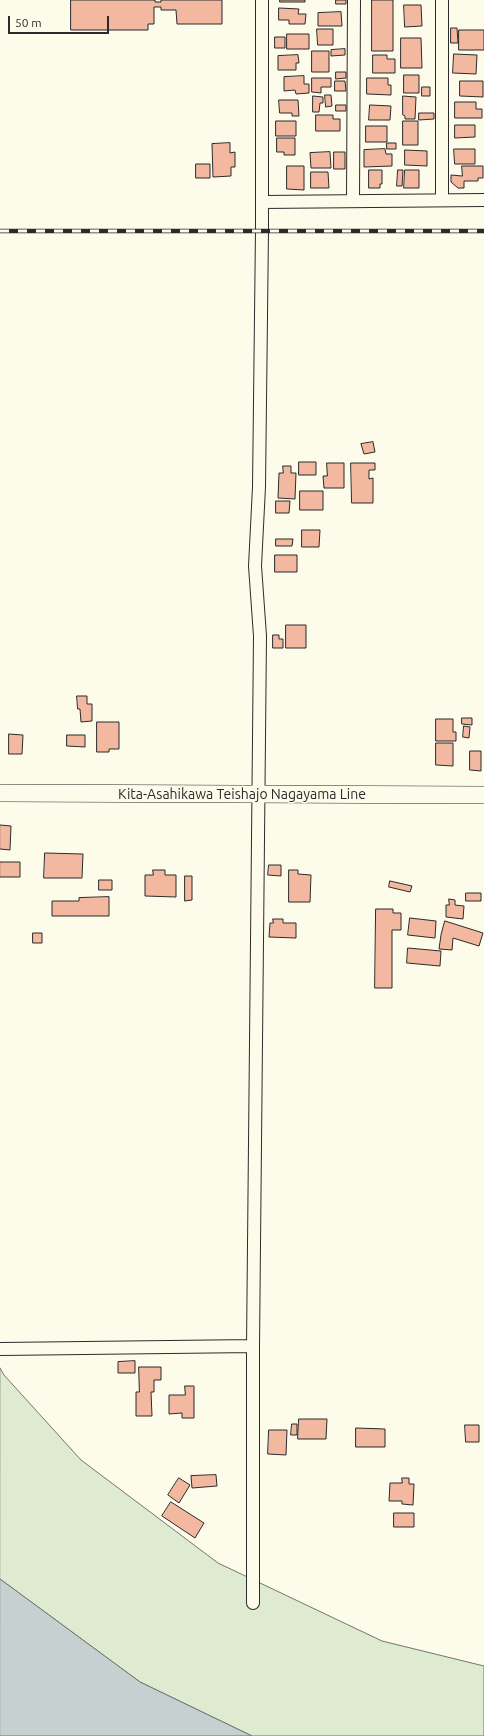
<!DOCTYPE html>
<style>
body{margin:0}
#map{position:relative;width:484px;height:1736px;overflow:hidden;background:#fdfbea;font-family:Ubuntu,sans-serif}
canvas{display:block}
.scale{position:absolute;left:8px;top:16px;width:101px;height:18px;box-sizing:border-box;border:2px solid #2b2b2b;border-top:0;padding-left:5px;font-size:12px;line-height:14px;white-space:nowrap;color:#2b2b2b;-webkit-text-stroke:3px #fdfbea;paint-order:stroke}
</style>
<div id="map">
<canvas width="484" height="1736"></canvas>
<div class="scale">50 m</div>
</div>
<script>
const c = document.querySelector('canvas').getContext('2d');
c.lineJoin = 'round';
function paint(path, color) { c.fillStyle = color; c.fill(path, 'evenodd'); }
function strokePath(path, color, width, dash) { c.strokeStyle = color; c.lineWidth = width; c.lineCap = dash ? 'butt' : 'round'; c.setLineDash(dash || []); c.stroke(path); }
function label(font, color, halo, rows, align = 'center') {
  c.font = font + ' Ubuntu,sans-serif'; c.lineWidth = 3; c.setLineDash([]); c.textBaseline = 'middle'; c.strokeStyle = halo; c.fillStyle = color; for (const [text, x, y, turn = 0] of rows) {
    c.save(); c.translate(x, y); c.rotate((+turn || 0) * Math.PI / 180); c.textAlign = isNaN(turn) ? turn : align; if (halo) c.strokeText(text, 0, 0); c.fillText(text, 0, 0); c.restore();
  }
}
const green = new Path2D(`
 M0 1368 4 1375 81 1460 218 1563 382 1641 484 1666V1736H252L140 1682 0 1579Z`);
paint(green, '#deebd1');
strokePath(green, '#74746e', 1);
const water = new Path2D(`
 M0 1579 140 1682 252 1736H0Z`);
paint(water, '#c7d0d0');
strokePath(water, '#74746e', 1);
const building = new Path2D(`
 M71 0H155V2H161V0H222V24H177L176 10H161V7H154V24H148V30H71Z
 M280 0H305V2H280Z
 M336 0H346V4H336Z
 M372 0H393V51H372Z
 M404 5H421L422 26 405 27Z
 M279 8 299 9 298 14H306L305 24H289V20H279Z
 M341 12 342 26H318V13Z
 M451 28H457L458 43H451Z
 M317 29H333V45H318Z
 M459 30H484V50H459Z
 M287 34H309V49H287Z
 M275 37H285V48H275Z
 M401 38H421L422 68H401Z
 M345 49V55L331 56V50Z
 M312 51H329V72H312Z
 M454 54 477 55 476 74 453 73Z
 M298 55 299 63H296V70H278V56Z
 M373 55H387V59H395V73H373Z
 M336 72H346V78L336 79Z
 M404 75H419V93H404Z
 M304 76V84H309V93L296 94 295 90 284 91V77Z
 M312 78H331V87H321V93L312 92Z
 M367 78H388V85H391V95L367 94Z
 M335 81H345L346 91H335Z
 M460 81H483V97L460 96Z
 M422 87H430V96H422Z
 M325 95H331L332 106 326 107Z
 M313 96 323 97V103H320L319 112H313Z
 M403 96 416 97 415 119H405V116L403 115Z
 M279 100H298L299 116H292V113H280Z
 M455 102H476V109H482V118H455Z
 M336 105H346V111H336Z
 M370 105 391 106 390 120H369Z
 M419 113H434V119L419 120Z
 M316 115H333V119H340V131H316Z
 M276 121H296V136H276Z
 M403 121H418V145H403Z
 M455 125H475V137L455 138Z
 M366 126H387V142H366Z
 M277 138H295V155H284V152H277Z
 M230 143V153L235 152V167H231V176L213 177 212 144Z
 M387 143H396V149H387Z
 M385 149 386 154H392V166L364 167V150Z
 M454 149H475V164H455Z
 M405 150 427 151V166L405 165Z
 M330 152 331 168H311L310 153Z
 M334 152H345V169H334Z
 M196 164H210V178H196Z
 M287 166H304V190L287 189Z
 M462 166H483V178H478V181H464V188H458L451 182V175L462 176Z
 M369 170H382V184H380V188H369Z
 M398 170H403L402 186H397Z
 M405 170H419V188H404Z
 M311 172H328L329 188H311Z
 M373 442 375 452 364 454 361 444Z
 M299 462H316V475H299Z
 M327 463H344V488H324L323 476H327Z
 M351 463H375V470H369V479L373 478V503H352Z
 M283 466H291V473H296L295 499 278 498 279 473H283Z
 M300 491H323V510H300Z
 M276 501H290L289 513H276Z
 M302 530H320L319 547H302Z
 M276 539H293L292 546H276Z
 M275 555H297V572H275Z
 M286 625H306V648H286Z
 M273 635H279V639H283V648H273Z
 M77 696H87V704H92V721L81 722 80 709H78Z
 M462 718H472V725L462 724Z
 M436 719H453V732H456V741H436Z
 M97 722H119V749H109V752H97Z
 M464 726 470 727 469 738 463 737Z
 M9 734 23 735 22 754H9Z
 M67 735H85V747L67 746Z
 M436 743H453V766L436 765Z
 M470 751H481V771L470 770Z
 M0 825 11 826 10 850 0 849Z
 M45 853 83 854 82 878H44Z
 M0 862H20V877H0Z
 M269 865H281V876L268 875Z
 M153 870H165V875H176V897L145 896V875H153Z
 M289 870H298V874L311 875 310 902H289Z
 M185 876H192V900L185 901Z
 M99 880H112V890H99Z
 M390 881 412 886 410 892 389 887Z
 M466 893H481V901H466Z
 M109 897V916H52V901H79V898Z
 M449 899 455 900V905L464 906 463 919 446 917V905H449Z
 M376 909H393V913H401V930H392V988H375Z
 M410 918 436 921 435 938 408 935Z
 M273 919H283V923H296V938L269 937 270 923H273Z
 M445 921 483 933 479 946 453 938 452 950 439 949 441 935Z
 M33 933H42V943H33Z
 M408 948 441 951 440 966 407 963Z
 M135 1361V1373H118V1362Z
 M139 1367H161V1380H154V1392H151L152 1416H136V1392H139Z
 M185 1386H194V1418H182V1413L169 1414V1395H185Z
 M299 1419H327L326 1439H298Z
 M292 1424H297V1435H291Z
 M465 1425H479V1442H466Z
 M356 1428 385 1429V1447H356Z
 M269 1430H287L286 1455 268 1454Z
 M216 1475 217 1486 192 1488 191 1476Z
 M179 1478 190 1485 179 1503 168 1495Z
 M402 1478H409V1484H414L413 1505 402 1504V1501H389L390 1483H402Z
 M171 1502 204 1523 195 1538 162 1516Z
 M394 1513H414V1527H394Z`);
paint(building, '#f2b8a0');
strokePath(building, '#2b2b2b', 1);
const street = new Path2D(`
 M442 0V200
 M353 200 354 0
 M262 202 484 200
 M0 1349 253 1346
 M253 1603V1346L260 636 255 566 259 487 262 230V0`);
const secondary = new Path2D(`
 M0 793 484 795`);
strokePath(street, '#2b2b2b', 14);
strokePath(secondary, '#2b2b2b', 18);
strokePath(street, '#fdfbea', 12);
strokePath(secondary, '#fdfbea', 17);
const rail = new Path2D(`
 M0 231H484`);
strokePath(rail, '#2b2b2b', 4.5);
strokePath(rail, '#fdfbea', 3, [9]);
label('14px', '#2b2b2b', '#fdfbea', [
 ["Kita-Asahikawa Teishajo Nagayama Line",242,794]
]);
</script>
